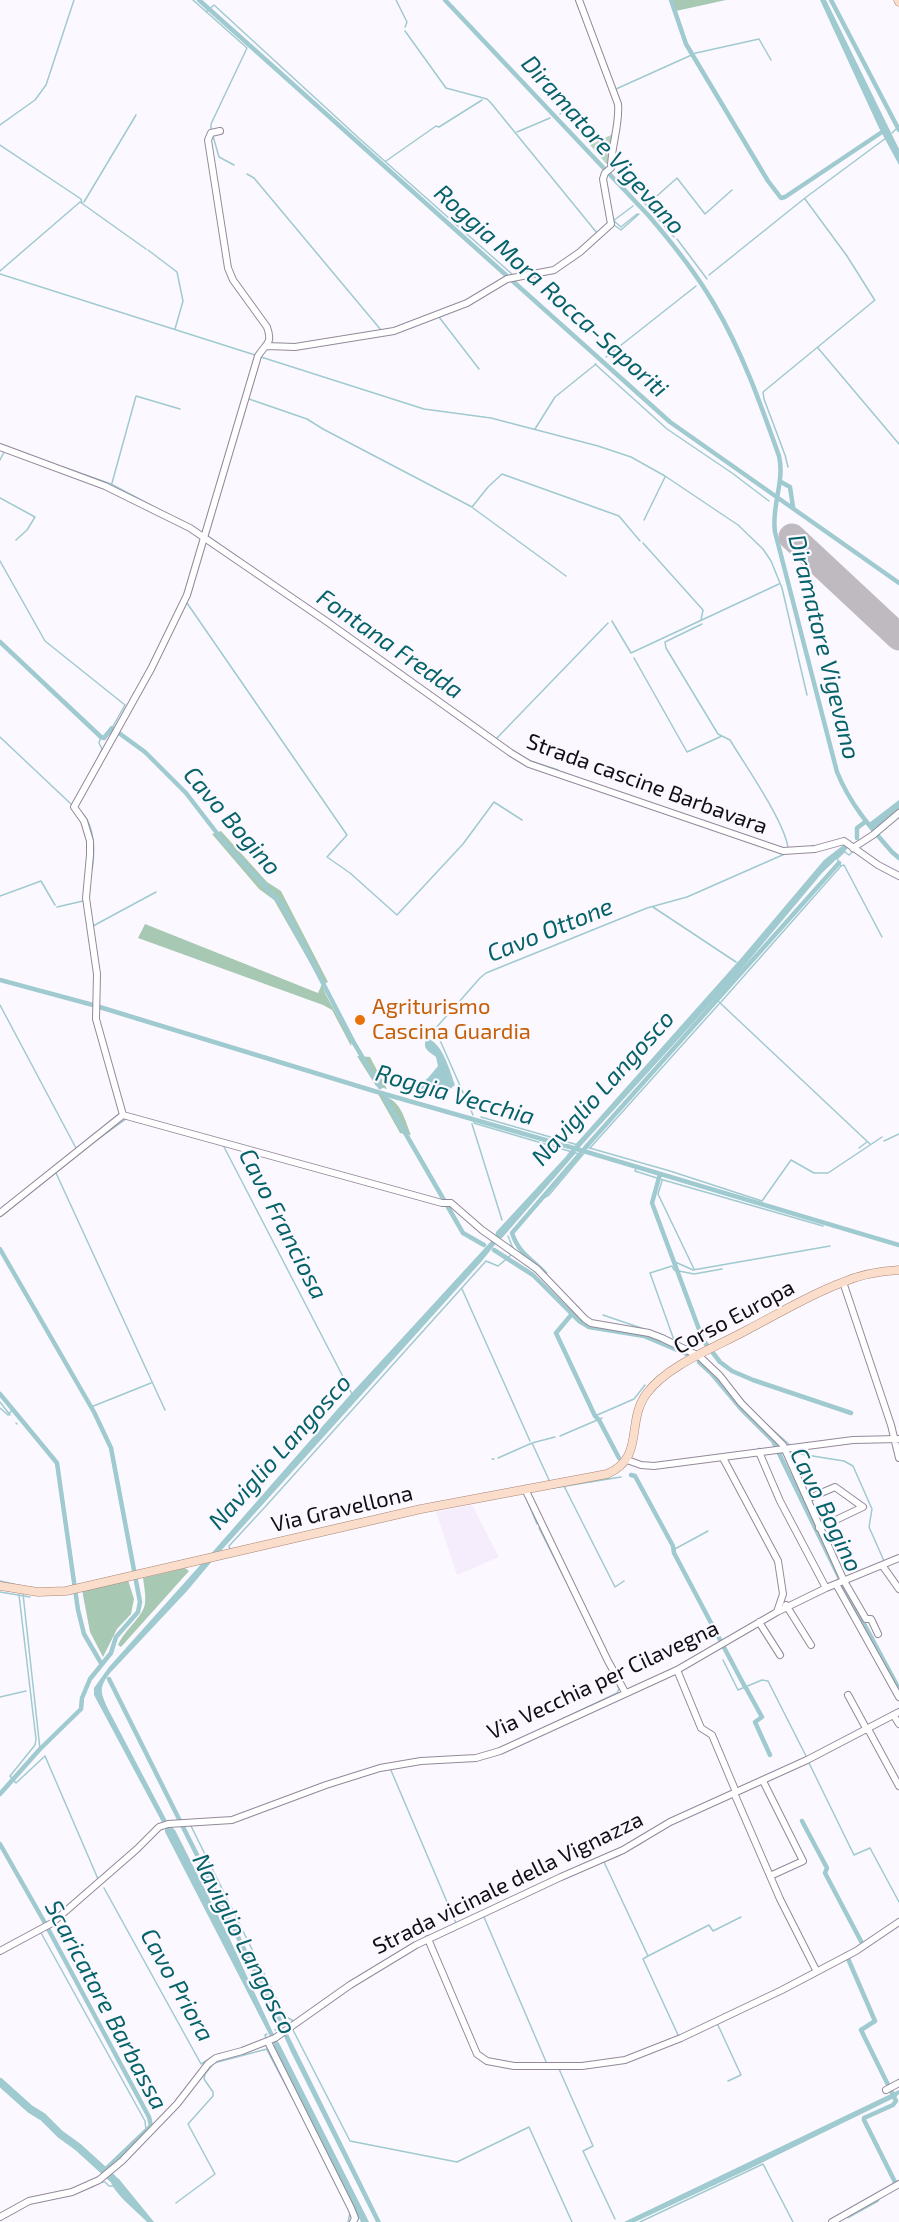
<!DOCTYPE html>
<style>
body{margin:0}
canvas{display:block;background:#fcf8ff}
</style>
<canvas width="899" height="2222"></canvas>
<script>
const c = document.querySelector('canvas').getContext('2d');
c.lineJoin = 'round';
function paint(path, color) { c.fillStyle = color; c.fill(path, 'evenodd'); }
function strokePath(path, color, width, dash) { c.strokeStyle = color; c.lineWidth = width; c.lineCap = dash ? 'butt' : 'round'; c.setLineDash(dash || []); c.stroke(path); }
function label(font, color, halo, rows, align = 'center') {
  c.font = font + ' "Exo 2",sans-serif'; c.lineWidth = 4.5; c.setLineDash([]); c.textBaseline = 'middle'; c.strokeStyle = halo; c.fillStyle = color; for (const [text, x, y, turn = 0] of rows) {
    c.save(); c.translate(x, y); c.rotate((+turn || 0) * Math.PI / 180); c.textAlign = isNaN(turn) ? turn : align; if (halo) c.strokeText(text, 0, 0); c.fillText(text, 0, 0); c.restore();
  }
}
paint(new Path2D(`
 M472 1505 499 1557 457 1575 436 1512Z`), '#f6edfc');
paint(new Path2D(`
 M613 134 609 167 590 145Z`), '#bad5c4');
paint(new Path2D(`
 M672 0H726L676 11Z
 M221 831 267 882 281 891 328 982 322 985 326 995 352 1042 351 1046 332 1010 323 1005 138 938 145 924 318 993 322 984 274 900 259 889 212 834Z
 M357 1056 370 1057 387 1089 376 1086Z
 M378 1094C401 1099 403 1115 411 1135L400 1133Z
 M185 1568 189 1571 121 1647 118 1645C124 1630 144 1616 145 1603 146 1595 144 1586 143 1578Z
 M128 1580 134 1599 131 1614 117 1629 103 1657 90 1632 82 1590Z`), '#a7c9b4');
paint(new Path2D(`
 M820 0H826L899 149V165L879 128Z
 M899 800V810L874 829 869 823Z
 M846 843 850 846 822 873 735 977 580 1147 575 1145 743 956 824 860Z
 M429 1039C443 1045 450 1071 455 1085L450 1089 430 1087 417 1090 415 1088 428 1078 438 1066 436 1057C430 1052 422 1049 426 1040Z
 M571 1151 576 1153 502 1238 499 1239 495 1237 496 1232Z
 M494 1238 498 1241 481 1262 219 1553 209 1556 349 1396Z
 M213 1560 187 1591 110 1673C98 1688 101 1693 108 1709L168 1823 163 1824 94 1695V1688L109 1667 203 1562Z
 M169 1825 175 1830 228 1935 275 2037 271 2038 165 1832V1826Z
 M287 2032 381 2222H376L291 2052 283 2034Z
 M276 2040 279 2043 369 2222H361L274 2046 273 2041Z
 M899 2090V2094L896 2097 749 2169 635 2222H624Z
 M112 2174 119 2179 154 2222H147C135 2209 113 2194 109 2177Z`), '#9fcacf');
strokePath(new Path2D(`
 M193 0 247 48 211 124V131
 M396 0 407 22 405 27
 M206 12 214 5 361 140 513 275
 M405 31 446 88 487 99 491 103 597 233
 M616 89 696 53 759 39 771 60
 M560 114 561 113
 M0 125 35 100 46 85 74 0
 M898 127 899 126
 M517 132 550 118
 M892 133 896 129
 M213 136 219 157 234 165
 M0 145 81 199 82 203
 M386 161 436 126 439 127 482 100
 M247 174 254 178 381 330
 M641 199 674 237
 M805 199 847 256 874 299
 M84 202 136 115
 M649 203 677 178 705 214 732 190
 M613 221 633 206
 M614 221 621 227 637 214
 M614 225 621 230 639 214
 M677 239 707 279
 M148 250 177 272 183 301 175 329
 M0 271 80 202 146 249
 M0 274 255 355
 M709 275 805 198 886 138
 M439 317 479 369
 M818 348 899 444
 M261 357 424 409 491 418 598 446 631 457 665 476 738 525 763 549 771 561 782 588 807 695
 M606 357 696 286
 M595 364 667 429 732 473 769 501
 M249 399 307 419 323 429 472 507 488 487 502 474 619 516 640 541
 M535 429 555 397 596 364
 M0 444 30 455
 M0 460 4 452
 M63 467 111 484 160 510
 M788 467 785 455 764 399 763 392 875 300
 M112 483 136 396 180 409
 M0 498 35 517 27 530 16 540
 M473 508 566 576
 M644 520 665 477
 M208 536 485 731
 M643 543 703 610 701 620
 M0 561 45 641 125 705 112 728
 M187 603 347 835 327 857 350 873 397 915 463 844 494 802 522 820
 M612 621 631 653 779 584
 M702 624 665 642 666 648 718 734 730 740C745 765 785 822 788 848
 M634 658 687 752 722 736
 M0 737 71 804
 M496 739 608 623
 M97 760 102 749 99 743 101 737
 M528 760 558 770
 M562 772 572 776
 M83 814C95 828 95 852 92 870
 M893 822 899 817
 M845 851 837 859 841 866 844 865 882 937
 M845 852 849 855 855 850
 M0 896 41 881 55 905
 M57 907 83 901
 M653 907 736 962
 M93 926 156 892
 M718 1001 870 1144
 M721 1002 841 866
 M0 1005 77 1150
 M473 1115 435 1029 480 978 486 973 647 908 687 897 787 853
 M481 1117 578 1145
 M474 1119V1123L477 1124 579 1154
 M472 1124 502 1220
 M884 1141 899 1134
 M94 1142 126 1119
 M223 1145 352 1394
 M586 1147 670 1171 762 1201 791 1160 814 1173H828L882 1137
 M590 1148 719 1004
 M859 1148 867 1142
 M636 1168 635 1171 660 1179 823 1226
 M56 1173 165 1410
 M662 1181 658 1194 694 1269
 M540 1200 549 1195 585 1152
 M508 1236 514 1251
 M673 1261 693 1270 830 1246
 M462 1289 530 1441
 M603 1315 647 1330
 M663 1335 697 1352
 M674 1340 650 1273 672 1266 674 1270 694 1274 722 1269
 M735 1391 748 1406
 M0 1402 10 1415
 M91 1407 151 1383
 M0 1408 8 1415 13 1409
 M595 1416 634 1399 645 1385
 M764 1422 791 1446
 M16 1423 17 1424
 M560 1436 602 1418
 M532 1443 550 1482
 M794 1450 800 1454 844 1461 853 1466 872 1509 869 1527 884 1561
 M498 1458 532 1443 555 1437
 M492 1459H494
 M564 1486 615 1587 624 1581
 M553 1488 621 1477
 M524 1493 537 1524
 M539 1528 578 1605
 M230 1550 229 1546 265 1507 486 1261 498 1266 511 1255
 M673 1550 708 1531
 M0 1581 22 1586
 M0 1592 30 1597
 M23 1594 40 1749
 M19 1595 36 1739 35 1745 10 1776 16 1783 45 1756 98 1879
 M723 1660 738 1690 762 1680 768 1681 807 1758
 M0 1697 26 1691
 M516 1741 617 1693 619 1689 615 1679
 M809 1763 854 1855 870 1848 899 1902
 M387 1764 406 1761
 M390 1768 456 1923
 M191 1826 285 2016 295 2022
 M604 1862 648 1956 643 1959 679 2037
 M595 1865 618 1856 643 1842
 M104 1888 201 2064 214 2056
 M484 1917 547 2064
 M40 1931 145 2121 146 2130
 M648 1956 709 1925 713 1931 741 1917
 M323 2008 353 1986
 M717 2023 741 2075 728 2081
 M284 2026 289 2024 291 2026
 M275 2030 280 2028
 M293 2030 350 2141 457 2162 529 2127 572 2222
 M266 2038 265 2035 267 2034
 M267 2050 293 2099
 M218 2054 228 2052
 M555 2069H559L593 2146 583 2151 615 2219
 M101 2182H105L109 2186H114
 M79 2192 94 2186
 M176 2203 215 2174 188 2124 213 2096V2092L204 2079 205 2074 214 2063 267 2049
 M348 2222 350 2213
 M640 2222 763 2164 793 2222`), '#9fcacf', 1.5);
strokePath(new Path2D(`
 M199 0 670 422 899 583
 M445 0 649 216C673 244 696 273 714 304 742 351 761 405 779 456 785 482 771 506 775 532L837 772C850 804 870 827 892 852L899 858
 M671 0 686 44 768 181 781 198 785 197 885 130
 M831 0 899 130
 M781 482 790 487 793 507
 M0 642 101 737 104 738 112 728 145 752 186 793 223 841 283 906 354 1043 380 1087
 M857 838V828L865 822
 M0 980 93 1005 374 1091 570 1147 899 1245
 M385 1098 463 1233 484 1245
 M585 1148 839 863
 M569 1156 581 1142
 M660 1174 652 1203 703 1340 720 1362 732 1371 753 1380 851 1413
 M0 1249 94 1412 111 1448 140 1602 138 1612 116 1637 111 1653 90 1679 82 1698 81 1709 40 1749 0 1794
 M494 1250 533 1275 579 1321 589 1327 644 1336 689 1355
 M545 1273C531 1258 519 1254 512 1233L580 1154
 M577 1308 556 1333 595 1416 599 1420 619 1458
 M699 1362 711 1373 743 1411 773 1441 840 1579 899 1689
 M0 1394 57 1463 78 1610 84 1634 101 1663
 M631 1475 635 1476 673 1546 674 1553 745 1687
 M109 1679 286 2033
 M746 1688 762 1717 755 1722 770 1755
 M802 1821 827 1868 825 1873 863 1945 859 1947
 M0 1844 45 1923 149 2117 151 2126 104 2171
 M846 1954 875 2021 861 2030 896 2101 893 2105 864 2118V2120L897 2186
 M848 2216 877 2200`), '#9fcacf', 4.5);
strokePath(new Path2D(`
 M0 2082 30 2109 43 2117 60 2134 78 2147 112 2178`), '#9fcacf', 8);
strokePath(new Path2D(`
 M792 537 899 637`), '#bebac0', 27);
const minor = new Path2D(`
 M267 346 295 347 394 331 467 303 507 279 554 270 580 252 611 224 603 179 605 173 611 168C611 146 620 125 618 104L579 0
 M0 447 105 486 190 528 326 621 511 753 529 764 783 851 815 849 844 841 878 865 899 876
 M853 848 873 835 899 813
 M123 1115 442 1203H451L482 1230 537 1269 585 1319 591 1323 649 1333 662 1338 699 1356 720 1376 741 1403 783 1445 844 1581 866 1619H871L878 1634
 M0 1213 123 1115 96 1019 97 974 86 898 90 855V841L84 821 74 807 151 669 187 595 258 356C266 343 273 344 267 327L233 280 228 268 208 140 211 133 220 131
 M843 1282 891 1425 899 1458
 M759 1452 780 1501 826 1588
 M723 1458 778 1561 783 1594 777 1612
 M627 1460 641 1465 654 1466 853 1440 899 1439
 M525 1489 608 1661 625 1692
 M807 1499 835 1487 863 1507 819 1528
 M882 1565 899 1589
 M836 1584 899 1697
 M786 1605 811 1645
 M759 1622 780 1655
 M677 1670 701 1728 712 1735 736 1792
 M848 1695 867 1730
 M894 1716 899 1724
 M868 1729 899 1786
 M763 1781 803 1861 770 1876
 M734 1793 780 1899 816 1970
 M428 1939 477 2054 487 2061 514 2066H582L625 2060 681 2038 782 1990 856 1951 899 1922
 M0 1951 52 1923 137 1849 159 1827 168 1824 232 1820 326 1785 380 1768 421 1761 476 1758 500 1751 677 1670 777 1612 826 1588 899 1558
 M268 2042 351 2208 355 2218 353 2222
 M886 2090 899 2083
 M0 2217 29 2201 72 2192 99 2180 122 2161 177 2104 208 2064 216 2058 242 2051 275 2038 350 1985 416 1945 561 1877 623 1850 670 1822 807 1760 899 1712
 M832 2222 899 2184`);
const major = new Path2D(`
 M898 0 899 2
 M0 1586 38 1592 66 1591 421 1509 607 1474C646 1457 625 1422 647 1393 668 1365 716 1347 747 1330 778 1314 809 1295 841 1283 859 1275 880 1271 899 1270`);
strokePath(minor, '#94899a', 8);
strokePath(major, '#a88775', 9);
strokePath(minor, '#fff', 6);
strokePath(major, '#fbddcb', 8);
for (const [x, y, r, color] of [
 [360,1020,6,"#e8710a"]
]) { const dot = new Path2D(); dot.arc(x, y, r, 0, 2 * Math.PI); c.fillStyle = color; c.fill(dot); strokePath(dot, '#fcf8ff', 2); }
label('22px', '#120f14', '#fcf8ff', [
 ["Strada cascine Barbavara",647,784,20],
 ["Corso Europa",734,1317,-28],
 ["Via Gravellona",342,1509,-13],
 ["Via Vecchia per Cilavegna",603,1680,-25],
 ["Strada vicinale della Vignazza",508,1883,-26]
]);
label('22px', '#c56008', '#fcf8ff', [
 ["Agriturismo",372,1007],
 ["Cascina Guardia",372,1032]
], 'left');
label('italic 24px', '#056269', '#fcf8ff', [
 ["Diramatore Vigevano",603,145,48],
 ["Roggia Mora Rocca-Saporiti",551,291,42],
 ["Fontana Fredda",390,644,35],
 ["Diramatore Vigevano",824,647,76],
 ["Cavo Bogino",232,821,49],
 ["Cavo Ottone",550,930,-22],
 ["Naviglio Langosco",603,1088,-48],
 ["Roggia Vecchia",455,1095,16],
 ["Cavo Franciosa",283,1224,63],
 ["Naviglio Langosco",280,1452,-48],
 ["Cavo Bogino",826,1510,64],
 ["Naviglio Langosco",244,1944,63],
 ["Cavo Priora",177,1985,61],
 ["Scaricatore Barbassa",106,2005,62]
]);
</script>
